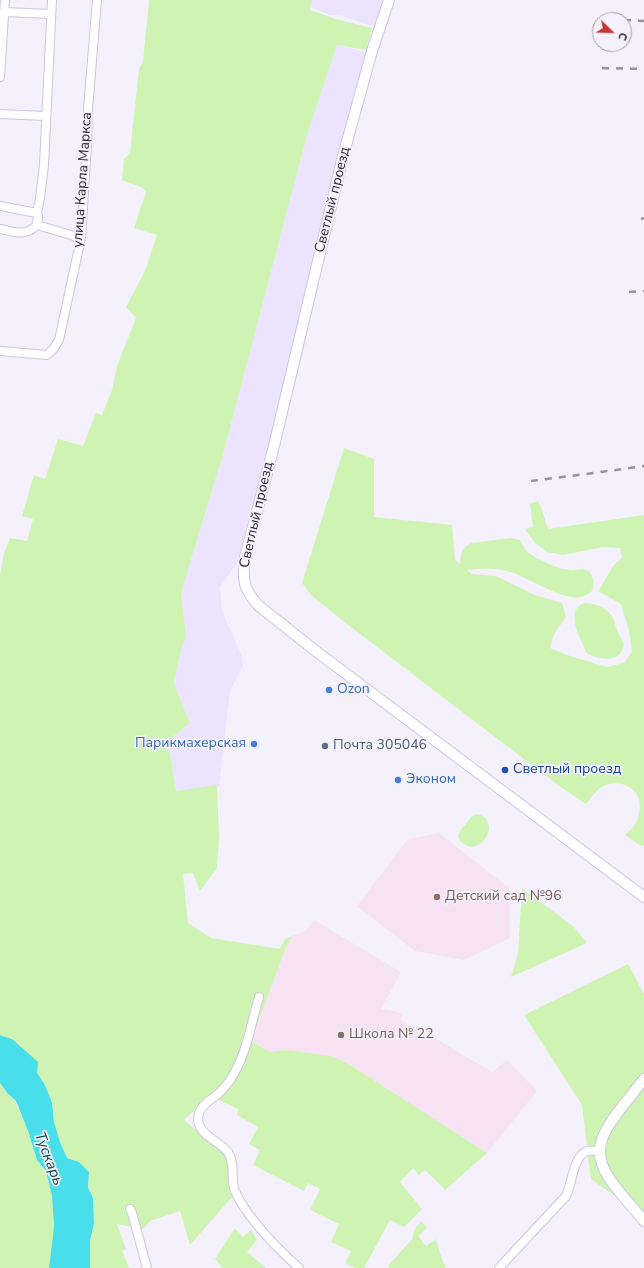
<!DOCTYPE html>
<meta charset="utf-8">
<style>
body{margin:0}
#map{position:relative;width:644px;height:1268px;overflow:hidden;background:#f4f1fc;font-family:"Nunito Sans",sans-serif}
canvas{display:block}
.north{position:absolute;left:592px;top:12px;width:40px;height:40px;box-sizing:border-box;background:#f4f1fc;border:1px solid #a29faa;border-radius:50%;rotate:113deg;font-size:11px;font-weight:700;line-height:16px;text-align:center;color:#27242f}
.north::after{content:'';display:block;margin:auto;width:14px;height:18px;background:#c53632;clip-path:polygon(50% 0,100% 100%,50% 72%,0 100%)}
</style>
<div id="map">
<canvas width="644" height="1268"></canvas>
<div class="north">С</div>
</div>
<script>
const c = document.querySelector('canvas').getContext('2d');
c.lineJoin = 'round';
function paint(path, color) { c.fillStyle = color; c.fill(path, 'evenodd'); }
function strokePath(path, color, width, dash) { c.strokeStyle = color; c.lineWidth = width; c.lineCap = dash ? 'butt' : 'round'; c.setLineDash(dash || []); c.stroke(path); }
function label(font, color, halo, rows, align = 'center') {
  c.font = font + ' "Nunito Sans",sans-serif'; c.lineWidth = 3.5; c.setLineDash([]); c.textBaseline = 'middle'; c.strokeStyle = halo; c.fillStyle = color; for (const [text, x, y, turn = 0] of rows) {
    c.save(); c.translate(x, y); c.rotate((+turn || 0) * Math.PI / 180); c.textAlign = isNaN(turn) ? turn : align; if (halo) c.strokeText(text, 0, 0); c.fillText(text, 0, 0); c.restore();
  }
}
paint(new Path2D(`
 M310 0H383L374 27 340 15H330L308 6Z
 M337 45 369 53 274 424 237 563 220 587 222 611 242 657 243 666 230 690 219 786 176 791 168 741 190 723 174 683 181 650 186 636 181 593 224 451 307 135Z`), '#ebe3ff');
paint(new Path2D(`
 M439 833 509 888 510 938 464 960 415 951 357 906 408 839Z
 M314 920 401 972 381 1009 395 1011 402 1014 400 1020 433 1037 492 1072 507 1060 537 1091 487 1153 349 1064 285 1050 270 1052 251 1041 285 950 292 936 306 931Z`), '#f6e2f2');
paint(new Path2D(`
 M149 0H312L310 10 336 19 372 28 366 50 337 45 307 135 224 451 181 593 186 636 181 650 174 683 190 723 168 741 176 791 217 785 219 837 217 868 200 891 193 873 183 874 188 923 211 938 280 949 285 939 292 936 285 950 251 1041 270 1052 285 1050 331 1056 349 1064 487 1153 445 1190 425 1170 419 1175 413 1168 400 1182 422 1209 404 1227 390 1220 364 1268H355L345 1263 351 1251 331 1242 339 1224 310 1210 320 1189 308 1183 304 1191 253 1165 260 1150 249 1144 258 1127 237 1115 238 1109 217 1099 223 1083 184 1120 226 1156 230 1168 233 1196 190 1245 180 1211 150 1221 143 1229 117 1224 126 1249 122 1251 129 1268H90V1241L94 1223 93 1198 88 1187 89 1172 79 1162 67 1158 60 1142 54 1122 52 1103 45 1085 12 1039 0 1035V575L4 553 10 538 27 541 33 519 22 516 34 475 45 479 58 439 83 446 96 413 102 415 112 390 117 366 136 318 126 307 145 271 157 235 134 228 146 192 143 188 122 180 124 159 130 153 139 69 143 62Z
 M344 448 374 459V517L452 525 455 560 460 564 461 554 464 548 471 543 511 538 520 540C522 545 525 550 529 553 538 560 558 569 570 570 576 571 582 567 588 571 594 576 595 585 592 591 589 593 585 596 581 597 564 601 530 579 514 573 499 568 483 568 467 570L471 574 496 576 535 595 562 603 566 617 554 634 550 648 567 655 607 667 624 663 632 652 629 631 621 604 598 591 614 565 622 558 620 548 603 547 563 555 547 552 534 542 525 529 533 527 530 504 538 501 542 510 548 529 644 515V845L641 846 625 835C629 831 635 826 637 821 639 815 641 806 639 799 635 786 618 780 606 785 598 787 591 798 586 804L562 788 343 621 312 596 302 583Z
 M584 603C595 603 608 608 613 618 615 623 616 628 618 633 620 637 625 642 623 647 620 663 598 660 587 653 582 642 567 616 579 606 580 604 582 604 584 603Z
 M476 814C479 814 481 815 484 817 498 830 479 851 468 846 455 840 456 834 465 825 468 821 471 816 476 814Z
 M522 888 574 927 587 943 511 977 518 953Z
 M628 964 644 994V1217L591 1179 582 1105 524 1015Z
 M0 1083 8 1094 15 1101 28 1131 37 1160 46 1171 52 1196 54 1226 49 1268H0Z
 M421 1221 427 1228 418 1236 426 1246 436 1239 441 1256 446 1268H388L390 1264 412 1239 415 1229Z
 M235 1228 243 1237 251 1230 257 1240 247 1252 266 1268H223L215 1259Z`), '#cff3b3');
paint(new Path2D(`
 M0 1035 12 1039 38 1062 37 1073 45 1085 52 1103 54 1122 60 1142 67 1158 79 1162 89 1172 88 1187 93 1198 94 1223 90 1241V1268H49L54 1226 52 1196 46 1171 37 1160 28 1131 16 1101 8 1094 0 1083Z`), '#49dfea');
const minor = new Path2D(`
 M4 12 51 14
 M0 77 5 0
 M0 114 46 116
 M0 206 37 213 38 216 37 225 81 238
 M37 213 40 198 44 165 52 0
 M0 229C15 232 25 237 37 225
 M0 351 47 355 54 348 59 340 81 238 87 144 88 109 97 0
 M259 997C251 1024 246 1057 230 1080 227 1085 222 1090 218 1094 211 1100 202 1104 199 1113 193 1134 219 1140 228 1152 236 1164 230 1179 235 1191 247 1218 277 1248 299 1268
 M130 1209 132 1213 147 1268
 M499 1268 566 1196C572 1185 573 1156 587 1151 591 1150 596 1151 600 1151`);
const tertiary = new Path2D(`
 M389 0 372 51 343 156 273 450 244 561C243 583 244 590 259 606L317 652 644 897
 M644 1079C636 1089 629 1099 621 1108 604 1131 590 1150 609 1178 619 1193 632 1206 644 1221`);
strokePath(minor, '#cdc5e1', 10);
strokePath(tertiary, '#cdc5e1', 12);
strokePath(minor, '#fff', 8);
strokePath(tertiary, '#fff', 10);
strokePath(new Path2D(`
 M624 20 644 21
 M602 68 644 69
 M641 219 644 218
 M629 292 644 291
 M531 481 594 473 644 466`), '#96939e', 2.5, [7, 7]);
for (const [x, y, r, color] of [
 [329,690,4,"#3f7fe0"],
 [254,744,4,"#3f7fe0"],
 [325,746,4,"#5c6f8a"],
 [505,770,4,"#1a4fb4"],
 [398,780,4,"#3f7fe0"],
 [437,897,4,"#8d6e63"],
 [341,1035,4,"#8d6e63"]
]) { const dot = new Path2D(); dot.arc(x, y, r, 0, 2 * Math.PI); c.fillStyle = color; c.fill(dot); strokePath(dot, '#f4f1fc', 1.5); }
label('14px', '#27242f', '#f4f1fc', [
 ["улица Карла Маркса",83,180,-86],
 ["Светлый проезд",333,200,-76],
 ["Светлый проезд",257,515,-77]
]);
label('14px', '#366cbe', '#f4f1fc', [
 ["Ozon",337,690],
 ["Парикмахерская",246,744,"right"],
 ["Эконом",406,780]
], 'left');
label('14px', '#4e5e75', '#f4f1fc', [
 ["Почта 305046",333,746]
], 'left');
label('14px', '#164399', '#f4f1fc', [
 ["Светлый проезд",513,770]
], 'left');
label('14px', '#785e54', '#f4f1fc', [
 ["Детский сад №96",445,897],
 ["Школа № 22",349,1035]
], 'left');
label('italic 15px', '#074b4f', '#f4f1fc', [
 ["Тускарь",48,1159,69]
]);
</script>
